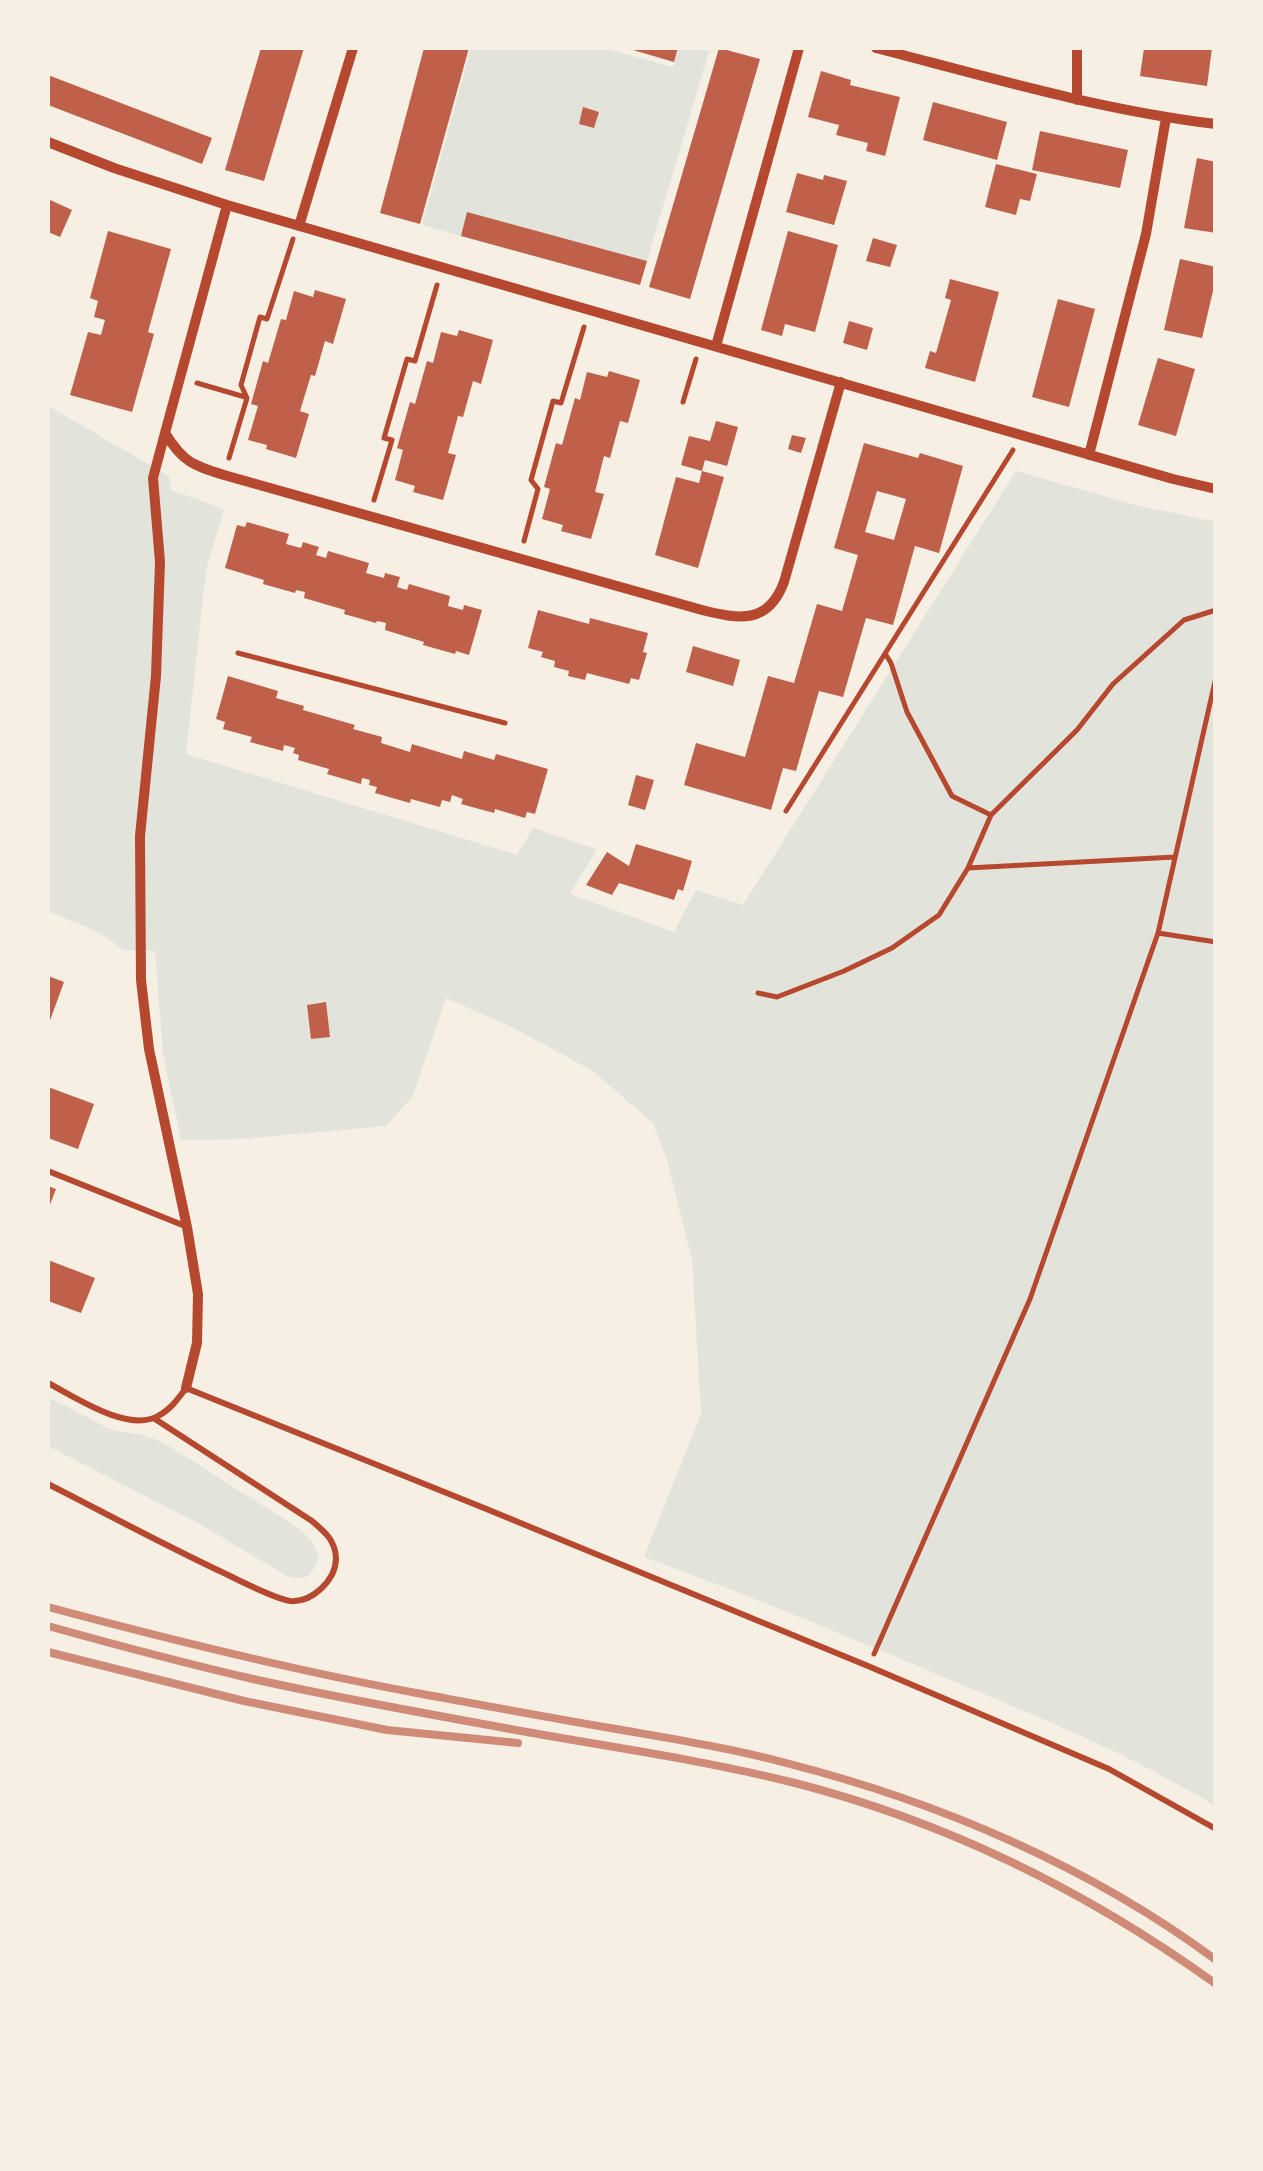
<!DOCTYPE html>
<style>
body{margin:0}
#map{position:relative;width:1263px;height:2171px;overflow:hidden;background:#f6efe4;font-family:"Noto Serif",serif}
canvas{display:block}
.frame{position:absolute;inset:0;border:50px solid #f6efe4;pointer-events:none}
</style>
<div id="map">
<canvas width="1263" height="2171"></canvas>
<div class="frame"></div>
</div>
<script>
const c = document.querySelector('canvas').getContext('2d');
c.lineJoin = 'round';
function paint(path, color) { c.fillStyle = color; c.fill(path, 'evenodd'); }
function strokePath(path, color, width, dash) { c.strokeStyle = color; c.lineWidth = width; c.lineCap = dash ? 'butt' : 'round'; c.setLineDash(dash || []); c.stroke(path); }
paint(new Path2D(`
 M471 48H604L673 67 679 48H710L647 261 468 213 461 236 422 225Z
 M48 406 169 476 171 490 224 509 206 570 186 754 517 855 533 828 597 849 570 894 674 932 696 890 743 905 1016 471 1136 505 1212 521 1215 520V1806C1129 1753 1034 1715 941 1676 842 1634 744 1593 644 1557L701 1414 692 1260 667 1160 653 1123 594 1072 516 1029 446 998 413 1096 386 1126 242 1139 181 1140 163 1053 155 951 124 950 98 932 48 911Z
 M48 1397 112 1430 143 1435 162 1442 297 1527 312 1541 319 1557C312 1575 309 1580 289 1577L196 1522 48 1446Z`), '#e2e4dc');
paint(new Path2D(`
 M261 48H304L264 181 225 170Z
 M424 48H469L420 224 380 213Z
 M626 48H678L674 62Z
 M719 48 760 59 690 299 649 287Z
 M1144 48H1212L1207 86 1140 76Z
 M821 71 851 80 850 85 900 97 885 156 866 151 868 143 836 135 839 125 808 117Z
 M48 75 212 138 202 164 48 105Z
 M933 102 1007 122 997 160 923 140Z
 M583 107 599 112 594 128 579 124Z
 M1040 131 1128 150 1120 188 1032 170Z
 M1197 158 1216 162V233L1184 228Z
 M996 164 1037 174 1030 201 1020 199 1016 215 985 207Z
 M797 173 823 180 824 175 847 181 834 225 786 212Z
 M48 199 72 210 60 237 48 232Z
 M467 212 647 261 640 285 461 236Z
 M108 231 171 249 148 332 154 334 132 412 70 395 88 332 101 335 105 320 94 317 98 301 90 298Z
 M788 231 838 245 815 332 785 324 782 336 761 330Z
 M873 238 897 245 890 267 866 261Z
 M1180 259 1216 267V278L1202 338 1164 330Z
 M950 279 999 292 975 382 925 368 930 351 936 353 951 300 945 298Z
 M315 290 346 299 333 344 325 341 315 376 311 375 300 411 309 414 296 458 266 449 267 445 248 440 258 406 251 404 263 361 268 363 281 319 286 320 294 291 313 297Z
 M1058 299 1095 309 1069 407 1032 397Z
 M849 321 873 328 867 350 843 343Z
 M459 330 493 340 481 384 473 381 463 417 458 416 448 453 456 455 443 500 413 492 415 486 395 480 403 450 397 448 410 402 415 404 427 361 433 363 441 332 457 336Z
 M1158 358 1195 369 1176 436 1138 425Z
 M609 371 640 380 628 423 620 421 610 458 604 456 595 492 604 494 591 539 561 531 563 525 542 519 550 489 544 487 556 443 562 445 575 398 580 400 587 372 607 377Z
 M716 421 738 427 727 466 705 460 702 471 724 477 698 568 655 555 676 477 699 483 702 471 681 465 689 436 710 441Z
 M792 435 806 438 801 453 788 449Z
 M864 443 918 458 920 453 963 466 939 553 915 546 893 625 866 618 843 697 819 691 796 771 783 768 771 810 684 785 696 743 745 757 768 676 794 683 817 604 842 611 858 555 834 548ZM877 491 906 499 894 540 865 532Z
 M247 522 289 534 286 544 301 548 303 542 319 547 316 555 326 558 328 551 369 563 366 573 384 578 385 573 400 577 397 587 407 590 409 584 450 596 448 606 463 610 464 605 482 610 469 655 456 651 455 654 423 645 424 642 385 630 386 623 377 621 376 623 344 614 345 610 304 598 305 592 296 590 295 593 263 584 264 580 225 568 237 525 245 527Z
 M538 610 589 624 590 618 648 633 643 652 647 653 639 680 631 678 629 684 587 673 585 680 568 676 569 671 554 667 555 661 541 657 543 652 528 648Z
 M693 646 740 660 733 686 686 672Z
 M228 676 278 691 276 698 304 706 303 710 355 725 353 729 382 737 381 743 410 752 412 744 462 759 464 751 494 760 496 754 548 769 535 814 527 812 525 818 495 809 494 813 461 804 463 799 452 795 450 802 442 800 440 807 411 799 410 803 375 793 377 787 369 785 370 780 362 778 361 784 327 774 329 769 298 760 299 755 293 753 295 748 284 745 283 751 250 742 252 737 223 729 225 722 216 719Z
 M636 775 654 780 645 810 628 805Z
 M636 844 692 861 683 891 678 889 674 900 619 883 612 895 586 885 607 852 629 866Z
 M48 976 64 982 48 1026Z
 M326 1002 330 1037 311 1039 307 1005Z
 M48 1087 94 1104 78 1149 48 1138Z
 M48 1186 56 1189 48 1210Z
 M48 1260 95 1278 81 1313 48 1301Z`), '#bf614a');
strokePath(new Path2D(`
 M197 383 245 397
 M683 402 696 359
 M229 458 247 398 241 385 260 317 267 319 293 239
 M374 500 392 440 384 438 407 359 415 361 437 285
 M524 541 538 489 531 480 553 401 561 403 584 327
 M238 653 505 723
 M886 655 891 663 907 712 952 796 991 815
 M786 811 1013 450
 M968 868 991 815 1077 730 1113 684 1184 620 1216 610
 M1158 933 1216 942
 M758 993 777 997 844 971 892 948 939 915 968 868 1175 857
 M874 1654 1030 1299 1158 933 1216 677`), '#b5482f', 5);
strokePath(new Path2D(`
 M48 1171 185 1226
 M48 1383C75 1397 128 1433 158 1416 170 1410 178 1399 186 1388L484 1508 868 1666 1109 1769 1216 1829
 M48 1484C107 1514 166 1546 226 1574 240 1581 277 1599 290 1601 312 1603 336 1580 336 1558 335 1540 325 1532 312 1521L155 1419`), '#b5482f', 6);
strokePath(new Path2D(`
 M876 48C988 77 1100 110 1216 124
 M1077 100V48
 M48 142 114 168 227 205 1173 479 1216 489
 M227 205 165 433C183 462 192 465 224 475L702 610C739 619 768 625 784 582L841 382
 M299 226 353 48
 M716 346 799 48
 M165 433 153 478 160 562 156 676 140 836 141 980 149 1049 187 1227 198 1294 197 1343 186 1388
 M1089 455 1146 234 1166 118`), '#b5482f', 10);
strokePath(new Path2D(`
 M48 1607C171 1640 296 1671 422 1694 487 1706 551 1718 616 1729 673 1739 730 1748 786 1763 939 1802 1089 1866 1216 1960
 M48 1626C116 1645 184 1663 253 1679 329 1696 406 1710 483 1724 587 1744 692 1757 795 1783 947 1822 1088 1892 1216 1984
 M48 1652 244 1701 387 1730 518 1743`), '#cf8b77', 8);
</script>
